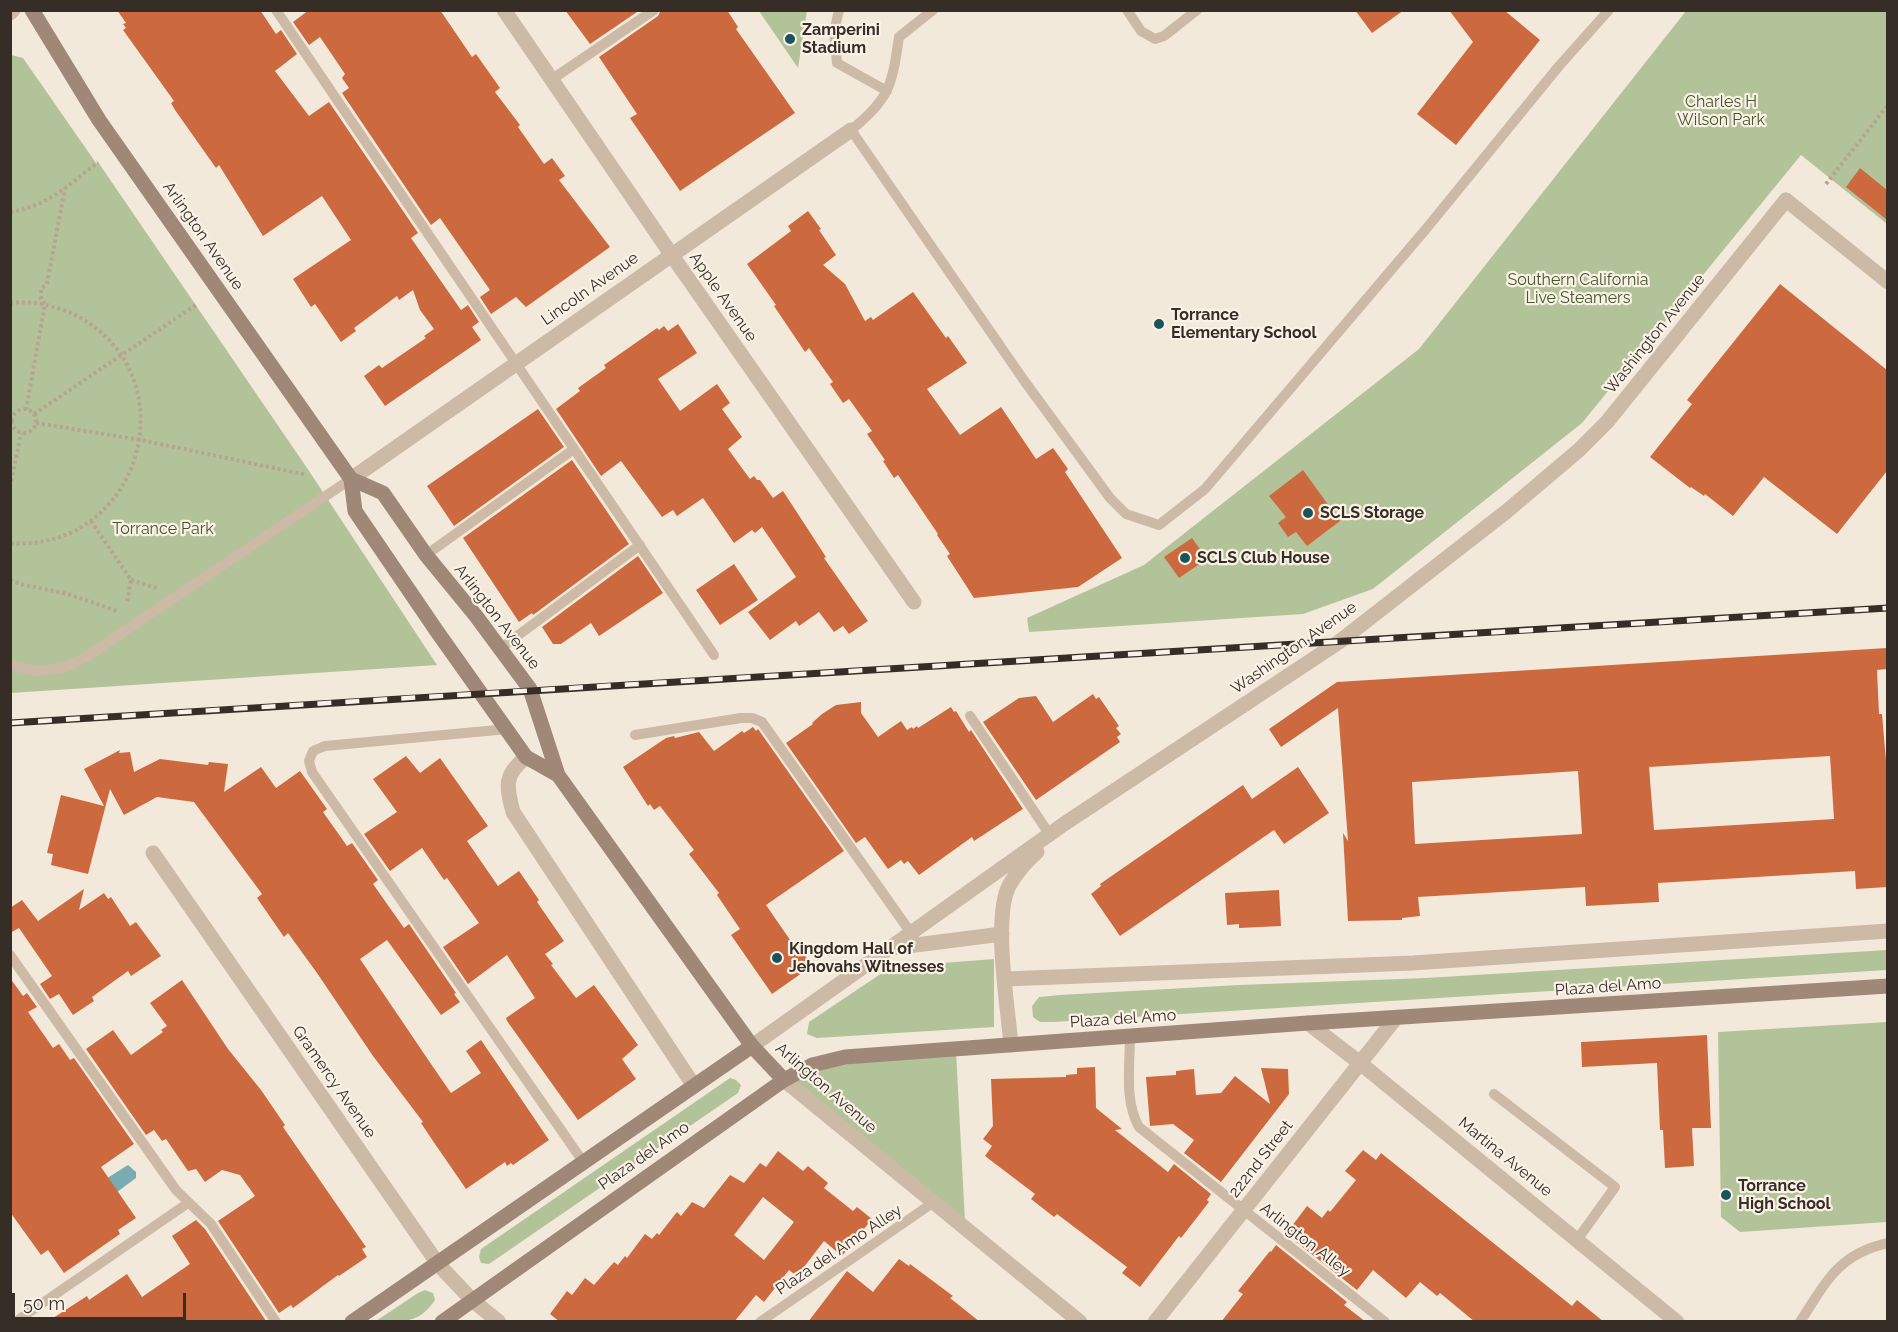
<!DOCTYPE html>
<style>
body{margin:0}
#map{position:relative;width:1898px;height:1332px;overflow:hidden;background:#f3e9da;font-family:Raleway,sans-serif}
canvas{display:block}
.frame{position:absolute;inset:0;border:12px solid #372d27;pointer-events:none}
.scale{position:absolute;left:12px;top:1293px;width:174px;height:27px;box-sizing:border-box;border:3px solid #372d27;border-top:0;padding-left:8px;font-size:18px;line-height:21px;white-space:nowrap;color:#372d27;-webkit-text-stroke:4px #faf2e7;paint-order:stroke}
</style>
<div id="map">
<canvas width="1898" height="1332"></canvas>
<div class="frame"></div>
<div class="scale">50 m</div>
</div>
<script>
const c = document.querySelector('canvas').getContext('2d');
c.lineJoin = 'round';
function paint(path, color) { c.fillStyle = color; c.fill(path, 'evenodd'); }
function strokePath(path, color, width, dash) { c.strokeStyle = color; c.lineWidth = width; c.lineCap = dash ? 'butt' : 'round'; c.setLineDash(dash || []); c.stroke(path); }
function label(font, color, halo, rows, align = 'center') {
  c.font = font + ' Raleway,sans-serif'; c.lineWidth = 4.5; c.setLineDash([]); c.textBaseline = 'middle'; c.strokeStyle = halo; c.fillStyle = color; for (const [text, x, y, turn = 0] of rows) {
    c.save(); c.translate(x, y); c.rotate((+turn || 0) * Math.PI / 180); c.textAlign = isNaN(turn) ? turn : align; if (halo) c.strokeText(text, 0, 0); c.fillText(text, 0, 0); c.restore();
  }
}
paint(new Path2D(`
 M759 11H807L798 68Z
 M1686 11H1887V224L1801 155 1582 423 1373 589 1303 614 1029 632 1027 618 1144 565 1419 349Z
 M11 55 23 58 96 163 98 162 307 468 437 665 11 693Z
 M1887 950V970L1054 1022H1040L1033 1017 1032 1006 1039 997 1060 995 1239 985 1426 978Z
 M994 959V1027L817 1038 807 1034 809 1022 891 967Z
 M1887 1022V1222L1740 1232 1721 1217 1718 1032Z
 M956 1051 965 1222 790 1080 816 1068Z
 M730 1078 736 1080 741 1085 738 1093 489 1264 481 1263 479 1257 481 1249Z
 M425 1290 433 1293 435 1300C419 1324 402 1322 376 1321L418 1293Z`), '#b3c399');
paint(new Path2D(`
 M128 1165 136 1172V1178L109 1198 101 1182Z`), '#78acb1');
paint(new Path2D(`
 M117 10H260L276 34 281 30 297 54 275 71 309 116 329 102 418 233 411 238 461 310 468 305 479 322 472 327 481 340 385 406 364 376 379 365 382 368 426 338 424 336 434 329 420 310 413 290 399 300 397 296 354 328 356 331 341 342 315 304 311 307 293 279 351 240 322 196 263 236 219 165 216 168 175 110 171 103 174 101 123 30 126 28 123 24 126 23Z
 M309 10H440L472 57 476 54 500 88 495 92 520 125 518 127 544 164 552 158 565 176 559 180 610 247 526 307 516 297 491 314 480 297 490 290 440 218 431 225 342 93 349 88 342 78 345 74 320 37 309 45 293 22Z
 M565 10H640L590 44Z
 M661 10H727L738 27 736 29 795 113 680 191 630 118 637 114 599 57 658 16Z
 M1355 10H1404L1372 33Z
 M1449 10H1504L1540 40 1456 145 1417 114 1473 42Z
 M1860 168 1887 190V220L1846 187Z
 M808 211 821 229 819 230 836 255 823 265 845 284 865 321 871 317 873 320 913 292 946 338 948 336 967 363 927 389 960 435 1001 407 1036 459 1053 448 1068 469 1065 472 1122 558 1078 587 974 598 947 556 950 554 937 535 938 534 898 475 894 478 883 461 885 460 867 434 872 431 849 399 843 403 830 384 833 382 809 348 805 352 774 306 776 305 747 264 791 231 788 226Z
 M1780 284 1887 370V471L1837 534 1764 477 1733 516 1705 494 1704 496 1691 487 1690 488 1650 457 1692 404 1687 400Z
 M678 324 697 353 658 379 680 411 717 384 730 403 722 409 742 437 728 449 750 479 754 476 757 480H760L773 498 783 491 826 557 824 558 868 621 849 634 843 626 834 632 819 612 799 626 796 621 770 640 748 612 796 577 762 527 755 533 752 530 734 543 703 498 677 516 673 510 662 517 621 461 601 476 556 409 580 391 578 388 606 368 604 365 657 328 659 330 664 326 668 331Z
 M538 409 564 447 454 526 427 486Z
 M572 460 629 544 533 615 532 613 519 622 463 538Z
 M1303 470 1340 521 1307 546 1296 532 1288 537 1278 523 1286 517 1269 496Z
 M1192 538 1207 559 1179 578 1164 557Z
 M638 556 663 593 599 636 591 623 561 644H553L542 627Z
 M734 564 758 600 720 625 696 590Z
 M1887 648V669L1877 670 1879 714H1882L1886 761 1887 887 1856 889 1855 871 1658 883 1659 902 1586 906 1585 887 1418 897 1420 916 1402 918V920L1348 921 1343 833 1348 841 1338 708 1281 747 1269 729 1337 682ZM1830 756 1834 819 1654 830 1649 767ZM1578 771 1582 834 1415 844 1412 782Z
 M1093 694 1096 699 1099 697 1119 726 1116 728 1121 734 1117 737 1120 742 1036 800 983 722 1019 698 1036 696 1053 722Z
 M861 702V713L878 737 901 721 907 730 912 727 913 729 917 726 918 728 951 707 954 712 956 711 969 732 971 730 1023 809 974 841 972 837 919 875 908 861 904 864 901 860 888 869 865 837 856 843 786 743 813 724 812 723 822 714 836 705Z
 M753 727 756 731 758 729 844 851 766 905 797 950 800 948 812 966 772 994 731 935 740 929 717 895 719 893 689 854 694 850 660 806 654 810 650 804 648 806 623 767 666 738 674 736 675 738 699 732 714 751 742 731 744 733Z
 M120 750 119 753 130 752 134 772 160 759 208 765 209 762 228 764 224 792 261 767 276 788 300 771 327 809 323 812 347 846 352 843 378 880 373 884 404 928 409 924 456 993 454 994 460 1002 441 1015 387 940 360 959 431 1064 451 1093 481 1073 466 1051 481 1040 549 1140 513 1165 511 1163 507 1166 505 1162 466 1189 433 1141 421 1123 423 1122 373 1056 317 973 288 933 284 937 257 898 262 894 194 802 157 797 124 815 110 789 88 874 51 865 53 854 47 853 61 795 104 806 84 769Z
 M406 756 420 773 440 758 488 826 467 841 498 886 519 871 539 900 537 902 564 941 545 954 553 964 551 965 576 998 594 985 638 1045 622 1059 636 1079 578 1120 507 1021 506 1018 535 998 507 955 468 984 443 947 479 923 447 878 444 880 422 848 390 871 364 834 397 812 373 779Z
 M1298 767 1329 813 1284 844 1274 830 1120 936 1091 894 1101 886 1100 884 1243 785 1252 799Z
 M84 889 79 910 104 893 108 899 111 897 130 926 136 922 161 956 131 976 128 971 92 997 94 1001 73 1015 59 994 50 999 40 984 52 976 19 928 10 933V908L22 900 38 921Z
 M1279 890 1281 926 1239 928V924L1227 925 1225 893Z
 M10 978 23 996 27 993 37 1007 28 1012 53 1048 59 1044 70 1060 74 1058 134 1144 101 1167 136 1218 118 1230 120 1234 64 1273 48 1250 41 1255 10 1212Z
 M182 980 228 1049 261 1090 285 1125 283 1127 366 1247 362 1249 367 1257 339 1276 338 1275 293 1308 291 1305 279 1313 218 1221 255 1196 240 1175 222 1170 205 1182 196 1169 188 1171 166 1139 162 1141 154 1130 146 1135 86 1049 113 1030 131 1055 163 1032 161 1030 167 1026 150 1003Z
 M1707 1035 1711 1128H1692L1694 1166 1665 1168 1663 1130H1660L1657 1063 1582 1067 1581 1042Z
 M1095 1067 1096 1108 1122 1129 1115 1130 1168 1172 1174 1164 1211 1194 1207 1200 1209 1202 1181 1238 1179 1236 1140 1287 1122 1273 1127 1267 1057 1214 1054 1217 1031 1199 1035 1194 985 1156 992 1146 983 1139 993 1126 991 1079 1066 1077V1075L1077 1074V1068Z
 M1261 1068 1288 1069 1289 1094 1221 1182 1184 1153 1194 1140 1173 1124 1150 1126 1146 1077 1176 1075V1071L1194 1069 1196 1095 1221 1093 1235 1076 1270 1104Z
 M1363 1150 1376 1160 1381 1153 1572 1306 1577 1300 1604 1322H1475L1440 1293 1437 1296 1420 1282 1406 1298 1373 1270 1357 1290 1286 1234 1307 1206 1322 1218 1328 1210 1330 1212 1356 1180 1345 1171Z
 M778 1151 803 1171 808 1166 828 1183 824 1188 853 1211 857 1207 872 1219 842 1256 824 1241 797 1276 789 1270 764 1302 756 1295 734 1322H560L550 1314 567 1291 572 1295 585 1278 594 1285 614 1262 618 1265 625 1256 627 1258 645 1234 652 1239 657 1233 659 1235 677 1212 681 1216 692 1202 704 1208 730 1175 744 1183 760 1163 766 1167ZM763 1197 794 1222 764 1260 734 1235Z
 M196 1220 205 1229 266 1321 47 1322 87 1296 89 1300 127 1274 142 1297 190 1264 172 1236Z
 M1276 1245 1347 1302 1344 1305 1366 1322H1221L1243 1294 1238 1291 1270 1251 1271 1252Z
 M899 1259 909 1266 910 1264 953 1296 950 1298 980 1322H808L847 1271 873 1292Z`), '#cc693f');
strokePath(new Path2D(`
 M1826 184 1888 105
 M10 212C49 206 68 185 98 162
 M10 303C33 300 57 306 77 316 192 377 140 553 10 543
 M12 421a12 12 0 1 1 24 0a12 12 0 1 1-24 0Z
 M26 410 45 304 41 299V289L47 284 65 188
 M34 414 196 305
 M36 423 141 440 307 475
 M10 487 21 433
 M91 521 131 580 127 603
 M10 580 20 584 68 594 117 611
 M131 580 159 589`), '#b7a390', 4, [3, 3]);
strokePath(new Path2D(`
 M276 10 714 655
 M839 10 834 32 837 63 887 91
 M933 10 899 37C892 85 890 99 851 130L1023 379 1110 498 1126 514 1159 525 1205 489 1426 229 1559 66 1609 10
 M1127 10 1141 31 1155 39 1164 36 1197 10
 M551 80 654 10
 M426 555 574 449
 M501 648 640 545
 M10 665 37 671 63 668 86 657 351 479
 M970 716 1050 835
 M508 729 325 746 313 751 309 761 312 772 584 1163
 M635 735 741 718H752L762 722 911 933
 M10 955 176 1190 211 1224 276 1322
 M1130 1036C1130 1065 1124 1101 1139 1127L1385 1322
 M1494 1094 1615 1187 1577 1240
 M15 1322 188 1203
 M760 1322 934 1202
 M1800 1322C1826 1282 1838 1254 1888 1243`), '#ccb9a6', 10);
strokePath(new Path2D(`
 M504 10 671 254 914 602
 M10 13 13 10
 M1786 200 1888 282
 M351 479 851 130
 M526 757C504 775 506 785 513 812L694 1086
 M153 853 438 1264 472 1300 499 1322
 M1005 979 1413 963 1888 931
 M1308 1023 1360 1063 1677 1322
 M1155 1322 1395 1019`), '#ccb9a6', 15);
strokePath(new Path2D(`
 M892 948 1002 934
 M1011 1045C1008 1007 992 915 1010 884 1017 872 1027 861 1037 852
 M752 1046 1064 824 1339 642 1507 511 1579 450 1607 422 1786 200
 M784 1080 1080 1322`), '#ccb9a6', 15);
strokePath(new Path2D(`
 M32 10 99 120 351 479 355 511 436 630 526 757 558 775
 M351 479 383 493 426 555 476 616 530 689 558 775 752 1046 784 1080
 M352 1322 752 1046
 M442 1322 784 1080 812 1065 845 1057 1308 1023 1888 986`), '#9f8877', 15);
const rail = new Path2D(`
 M10 723C636 683 1262 647 1888 608`);
strokePath(rail, '#372d27', 7);
strokePath(rail, '#faf2e7', 4.5, [14]);
for (const [x, y, r, color] of [
 [790,39,6,"#1a535b"],
 [1159,324,6,"#1a535b"],
 [1308,513,6,"#1a535b"],
 [1185,558,6,"#1a535b"],
 [777,958,6,"#1a535b"],
 [1726,1195,6,"#1a535b"]
]) { const dot = new Path2D(); dot.arc(x, y, r, 0, 2 * Math.PI); c.fillStyle = color; c.fill(dot); strokePath(dot, '#faf2e7', 2); }
label('bold 16px', '#372d27', '#faf2e7', [
 ["Zamperini",802,30],
 ["Stadium",802,48],
 ["Torrance",1171,315],
 ["Elementary School",1171,333],
 ["SCLS Storage",1320,513],
 ["SCLS Club House",1197,558],
 ["Kingdom Hall of",789,949],
 ["Jehovahs Witnesses",789,967],
 ["Torrance",1738,1186],
 ["High School",1738,1204]
], 'left');
label('16px', '#44572a', '#faf2e7', [
 ["Charles H",1721,102],
 ["Wilson Park",1721,120],
 ["Southern California",1578,280],
 ["Live Steamers",1578,298],
 ["Torrance Park",163,529]
]);
label('16px', '#372d27', '#faf2e7', [
 ["Arlington Avenue",203,236,55],
 ["Lincoln Avenue",590,289,-35],
 ["Apple Avenue",723,297,55],
 ["Washington Avenue",1655,334,-51],
 ["Arlington Avenue",497,617,52],
 ["Washington Avenue",1294,648,-35],
 ["Plaza del Amo",1608,987,-4],
 ["Plaza del Amo",1123,1019,-4],
 ["Gramercy Avenue",334,1082,55],
 ["Arlington Avenue",826,1088,41],
 ["Plaza del Amo",644,1156,-35],
 ["Martina Avenue",1505,1157,39],
 ["222nd Street",1261,1159,-52],
 ["Arlington Alley",1305,1240,38],
 ["Plaza del Amo Alley",839,1250,-34]
]);
</script>
